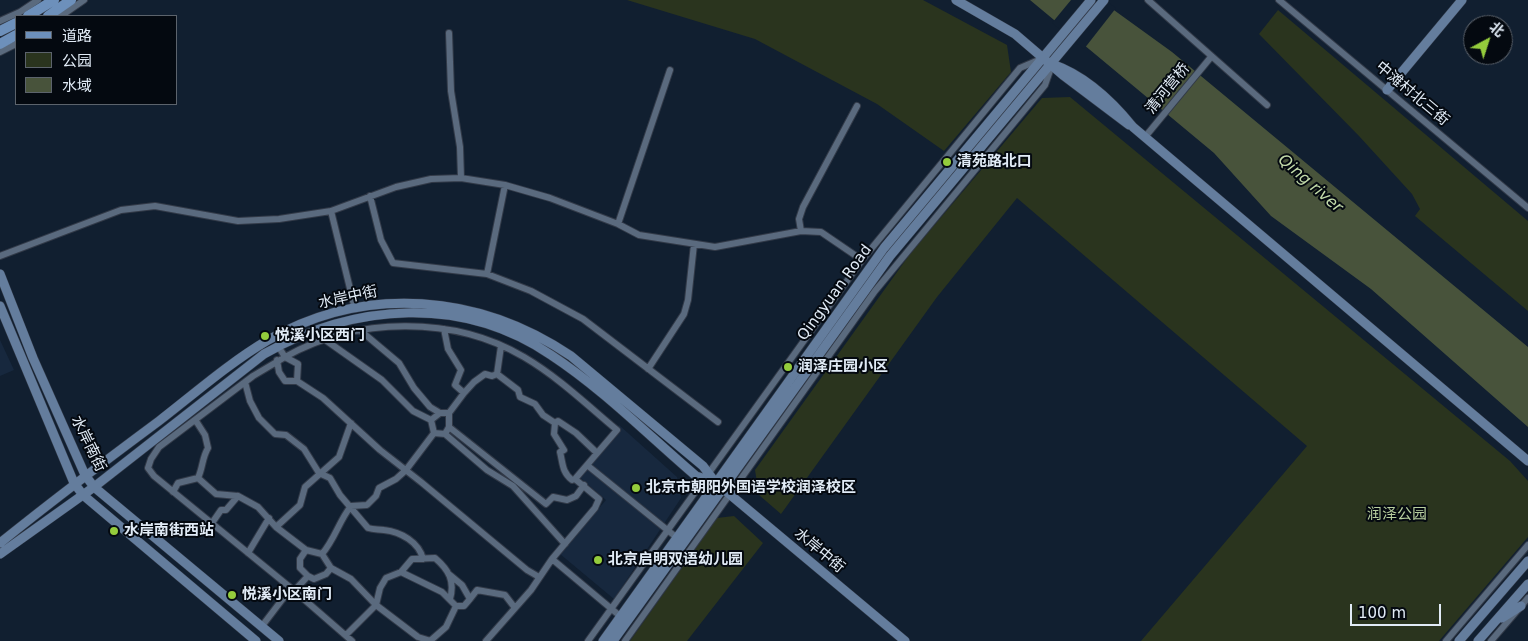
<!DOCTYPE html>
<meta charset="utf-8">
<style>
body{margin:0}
#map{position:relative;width:1528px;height:641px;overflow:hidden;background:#111f30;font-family:"DejaVu Sans","Noto Sans SC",sans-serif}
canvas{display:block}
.legend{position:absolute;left:15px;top:15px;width:162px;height:90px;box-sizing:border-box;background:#040910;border:1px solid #5c636c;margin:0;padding:6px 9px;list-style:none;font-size:15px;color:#e1ebf6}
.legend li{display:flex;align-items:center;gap:10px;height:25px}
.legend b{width:25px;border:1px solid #5c636c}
.north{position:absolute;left:1463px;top:15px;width:50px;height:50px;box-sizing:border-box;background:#040910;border:1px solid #5c636c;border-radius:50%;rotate:40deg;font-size:14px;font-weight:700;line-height:20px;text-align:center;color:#e1ebf6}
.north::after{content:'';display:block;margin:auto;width:18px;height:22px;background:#94cc3c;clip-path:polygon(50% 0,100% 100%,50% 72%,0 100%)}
.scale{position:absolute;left:1350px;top:604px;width:91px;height:22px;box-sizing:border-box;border:2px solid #e1ebf6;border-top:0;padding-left:6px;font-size:15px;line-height:18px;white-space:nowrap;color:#e1ebf6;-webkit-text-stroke:4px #040910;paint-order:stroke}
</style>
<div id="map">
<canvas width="1528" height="641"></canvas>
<ul class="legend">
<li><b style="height:6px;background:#6d90bb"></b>道路</li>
<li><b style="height:14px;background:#2a341e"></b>公园</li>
<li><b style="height:14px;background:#48533b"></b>水域</li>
</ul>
<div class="north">北</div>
<div class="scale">100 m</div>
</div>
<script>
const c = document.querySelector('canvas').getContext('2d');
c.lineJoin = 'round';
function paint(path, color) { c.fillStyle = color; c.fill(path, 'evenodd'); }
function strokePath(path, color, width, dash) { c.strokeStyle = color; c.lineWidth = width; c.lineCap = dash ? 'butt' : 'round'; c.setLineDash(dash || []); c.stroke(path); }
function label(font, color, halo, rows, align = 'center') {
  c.font = font + ' "DejaVu Sans","Noto Sans SC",sans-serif'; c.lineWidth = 4; c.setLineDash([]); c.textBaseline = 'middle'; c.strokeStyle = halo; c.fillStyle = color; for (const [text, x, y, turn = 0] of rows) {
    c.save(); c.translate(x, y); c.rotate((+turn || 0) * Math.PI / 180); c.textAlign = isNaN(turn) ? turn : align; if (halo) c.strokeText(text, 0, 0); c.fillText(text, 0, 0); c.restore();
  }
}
paint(new Path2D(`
 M0 340 14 370 0 376Z
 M619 425 677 477 681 498 614 599 560 554 606 500 578 476Z`), '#17283e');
paint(new Path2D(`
 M627 0H923L1007 45 1011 72 944 151 877 104 755 39Z
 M1278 10 1528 221V311L1415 216 1420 209 1412 194 1359 136 1259 34Z
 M1070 97 1510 461 1528 481V537L1439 641H1141L1307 446 1017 198 937 297 781 514 759 495 755 470 910 254 1042 98Z
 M734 516 763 543 687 641H630L717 518Z`), '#2a341e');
paint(new Path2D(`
 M1030 0H1100L1172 52 1528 347V427L1371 289 1271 216 1214 153Z`), '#48533b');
paint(new Path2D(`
 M1071 0H1105L1116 8 1084 49 1052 23Z`), '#111f30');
const street = new Path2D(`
 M1148 0 1267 105
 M1279 0 1528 208
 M61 16 84 0
 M0 21 20 12 38 0
 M449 33 451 91 460 147 461 178
 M0 52 16 44
 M1145 137 1211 57
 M370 196 381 240 393 263 487 274 531 291 583 319 718 422
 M331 211 355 309
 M618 224 670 70
 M801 231 799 219 803 207 857 106
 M0 256 121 210 155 206 238 221 279 219 331 211 396 187 431 179 461 178 505 185 550 198 618 224 639 235 715 247 801 231 821 232 862 260
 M487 274 505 185
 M361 331 399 363 414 388 430 407 440 413H449L464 393 455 385 461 370 448 349 444 329
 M324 339 382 380 413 411 431 420
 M278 346 285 357 253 376 159 447 151 459 148 468 154 476 291 588
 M277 360 279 372 285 381H297
 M648 369 684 314 688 300 694 244
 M497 374 501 346
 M245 382 250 401 259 418 275 434 286 435 304 449 319 473 330 478 340 495 368 528C374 530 378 529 384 530 401 532 419 542 423 559
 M464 393 474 382 485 374 492 376 497 374 518 390 520 397 535 404 543 415 555 423 554 434 564 450 560 452C563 464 562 472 572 480L575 479
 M555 423 558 421 576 433 597 453
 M449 427 546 504 553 497 567 500 576 496 584 485
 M434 433 431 420 440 413
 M445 434 487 470 513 486 565 544
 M198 478 216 494 238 496 258 507 276 527 306 550
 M173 492 178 483 198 478C203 467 202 458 208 448L205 435 196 421
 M212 523 221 510H226L238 496
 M276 527 300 505 305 487 339 457 351 423
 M248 553 269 518
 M552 559 620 616
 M331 568 351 579 376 605 418 637 431 641
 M401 572 412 559 435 558C449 570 455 581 450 599
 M450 575 462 585 470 599 477 590 505 595 515 608
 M308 576 300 568V559L306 550 322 554
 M539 577 527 570 421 482 380 450 323 398 297 381 298 364 285 357C356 317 453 315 524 357 558 377 586 404 617 430L587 465 676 537
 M294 591 308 576 314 579 326 574 331 568 322 554C335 539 339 521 351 506L367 505 376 496 379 488 396 479 406 470 434 433 445 434 449 427V413
 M456 606H464L470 599
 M262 626 291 588 352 641
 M346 635 376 605 380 588 386 578 401 572 442 592 456 606 446 627 430 641
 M486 641 531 590 552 559 595 508 599 499 575 479 587 465
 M588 641 862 260 1020 68 1041 59
 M625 641 875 291 1045 85 1052 65
 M1446 641 1528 545
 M1491 641 1528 598`);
const secondary = new Path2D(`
 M956 0 1015 34 1064 76 1129 125
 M1052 64C1084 75 1112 101 1133 127L1528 461
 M1387 90 1462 0
 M0 274 33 358 85 475 94 487 279 641
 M0 306 74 483 83 495 256 641
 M0 543C52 501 105 461 159 421 194 394 229 363 268 340 366 284 479 294 571 356L703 466 715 482 905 641
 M0 554 94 487 264 354C355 303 462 295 551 355 604 390 648 435 696 476L715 482
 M1502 618 1521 606
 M603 641 884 248 1091 0
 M613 641 890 256 1104 0
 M1459 641 1528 561
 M1478 641 1528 584`);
const primary = new Path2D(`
 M28 16 54 0
 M48 16 71 0
 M0 31 16 23
 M0 44 16 35`);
strokePath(street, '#323a48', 8);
strokePath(secondary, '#323a48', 10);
strokePath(primary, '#323a48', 11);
strokePath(street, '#5a6a7e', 6);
strokePath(secondary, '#647d9d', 9);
strokePath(primary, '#6d90bb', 10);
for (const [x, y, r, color] of [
 [947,162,5,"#94cc3c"],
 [265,336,5,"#94cc3c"],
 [788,367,5,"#94cc3c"],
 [636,488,5,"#94cc3c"],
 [114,531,5,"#94cc3c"],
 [598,560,5,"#94cc3c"],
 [232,595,5,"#94cc3c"]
]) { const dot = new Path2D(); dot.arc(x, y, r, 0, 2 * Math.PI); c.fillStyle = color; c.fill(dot); strokePath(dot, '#040910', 2); }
label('15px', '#e1ebf6', '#040910', [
 ["清河营桥",1168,89,-51],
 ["中滩村北三街",1412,94,40],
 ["Qingyuan Road",835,293,-54],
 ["水岸中街",348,298,-12],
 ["水岸南街",88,444,64],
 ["水岸中街",819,551,40]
]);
label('bold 15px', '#e1ebf6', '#040910', [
 ["清苑路北口",957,162],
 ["悦溪小区西门",275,336],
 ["润泽庄园小区",798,367],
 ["北京市朝阳外国语学校润泽校区",646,488],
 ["水岸南街西站",124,531],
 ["北京启明双语幼儿园",608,560],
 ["悦溪小区南门",242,595]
], 'left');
label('15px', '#b8cf9f', '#040910', [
 ["润泽公园",1397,515]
]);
label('italic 16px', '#c3dbaa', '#040910', [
 ["Qing river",1310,184,41]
]);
</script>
